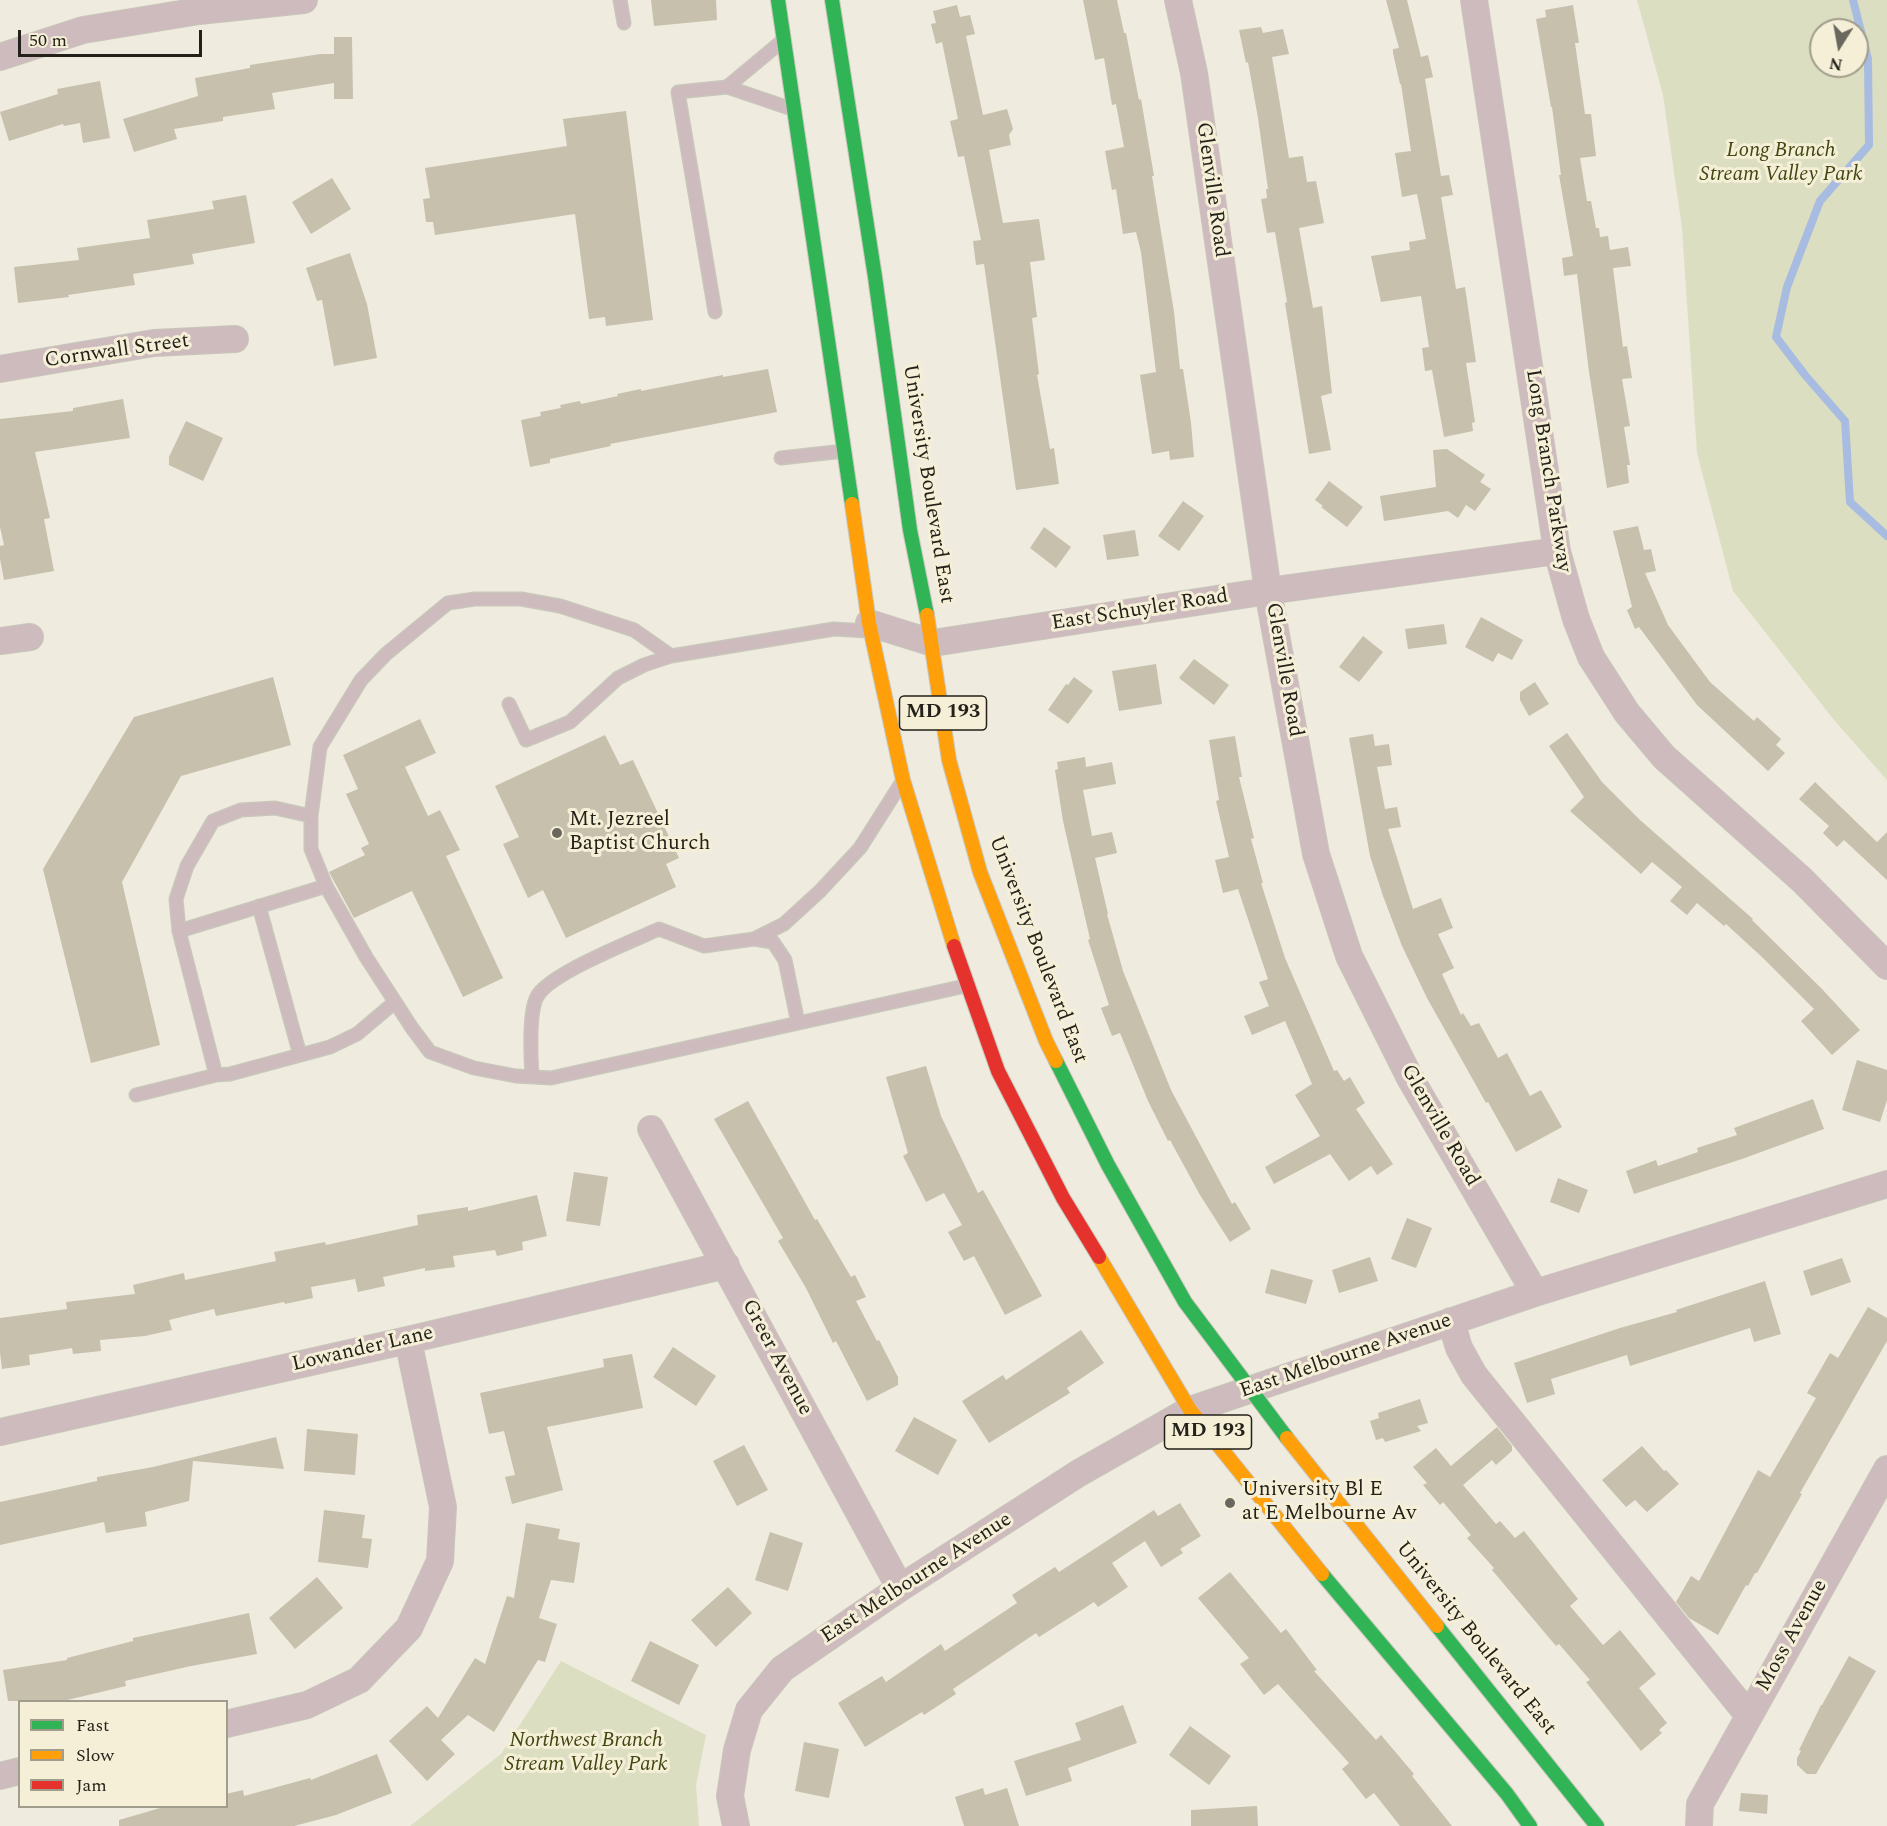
<!DOCTYPE html>
<style>
body{margin:0}
#map{position:relative;width:1887px;height:1826px;overflow:hidden;background:#efebde;font-family:Spectral,serif}
canvas{display:block}
.legend{position:absolute;left:18px;top:1700px;width:210px;height:108px;box-sizing:border-box;background:#f5efd8;border:2px solid #a19d8c;margin:0;padding:8px 10px;list-style:none;font-size:18px;color:#232119}
.legend li{display:flex;align-items:center;gap:12px;height:30px}
.legend b{width:30px;border:2px solid #a19d8c}
.north{position:absolute;left:1809px;top:18px;width:60px;height:60px;box-sizing:border-box;background:#f5efd8;border:2px solid #a19d8c;border-radius:50%;rotate:191deg;font-size:16px;font-weight:700;line-height:24px;text-align:center;color:#232119}
.north::after{content:'';display:block;margin:auto;width:21px;height:27px;background:#6a685e;clip-path:polygon(50% 0,100% 100%,50% 72%,0 100%)}
.scale{position:absolute;left:18px;top:30px;width:184px;height:27px;box-sizing:border-box;border:3px solid #232119;border-top:0;padding-left:8px;font-size:18px;line-height:21px;white-space:nowrap;color:#232119;-webkit-text-stroke:4px #f5efd8;paint-order:stroke}
</style>
<div id="map">
<canvas width="1887" height="1826"></canvas>
<ul class="legend">
<li><b style="height:8px;background:#30b455"></b>Fast</li>
<li><b style="height:8px;background:#ff9f0a"></b>Slow</li>
<li><b style="height:8px;background:#e5322d"></b>Jam</li>
</ul>
<div class="north">N</div>
<div class="scale">50 m</div>
</div>
<script>
const c = document.querySelector('canvas').getContext('2d');
c.lineJoin = 'round';
function paint(path, color) { c.fillStyle = color; c.fill(path, 'evenodd'); }
function strokePath(path, color, width, dash) { c.strokeStyle = color; c.lineWidth = width; c.lineCap = dash ? 'butt' : 'round'; c.setLineDash(dash || []); c.stroke(path); }
function label(font, color, halo, rows, align = 'center') {
  c.font = font + ' Spectral,serif'; c.lineWidth = 6; c.setLineDash([]); c.textBaseline = 'middle'; c.strokeStyle = halo; c.fillStyle = color; for (const [text, x, y, turn = 0] of rows) {
    c.save(); c.translate(x, y); c.rotate((+turn || 0) * Math.PI / 180); c.textAlign = isNaN(turn) ? turn : align; if (halo) c.strokeText(text, 0, 0); c.fillText(text, 0, 0); c.restore();
  }
}
paint(new Path2D(`
 M1637 0H1887V780L1834 720 1733 591 1697 453 1682 228 1663 95ZM1821 30H1857V66H1821Z
 M561 1661 706 1735 696 1785 699 1826H410L501 1754Z`), '#dbdec0');
strokePath(new Path2D(`
 M1853 0 1868 59 1869 145 1820 201 1787 287 1776 337 1805 375 1845 421 1850 502 1887 536`), '#a8bbe1', 8);
paint(new Path2D(`
 M651 0H716L717 20 654 26Z
 M1083 0H1117L1124 33H1126L1139 100 1141 99 1154 176H1152L1174 312 1180 369H1183L1191 423 1194 457 1170 460 1169 451 1152 454 1140 375 1156 372 1141 252 1136 232 1123 234 1116 189 1112 190 1105 151 1124 147 1116 104 1112 105 1104 58 1095 60Z
 M1386 0H1407L1421 57 1428 55 1433 77 1425 79 1441 176 1449 175 1453 195 1441 197 1456 289 1465 287 1476 362 1466 363 1475 422 1472 423 1473 431 1444 437 1432 370 1425 371 1422 348 1429 347 1421 296 1381 302 1371 256 1410 250 1409 242 1426 239 1417 194 1402 197 1395 153 1411 151 1401 84H1400L1393 53V49L1399 48Z
 M957 5 960 17 970 15 975 34 966 36 983 115 1007 109 1013 129 1009 135 1011 145 989 150 1003 223 1039 219 1045 260 1030 262 1037 317 1032 318 1039 374 1037 375 1050 449 1054 448 1059 484 1016 490 984 264 976 265 973 241 981 240 964 156 958 157 950 121 958 119 942 42 936 44 931 24 936 23 933 11Z
 M1573 5 1579 43H1575L1585 114H1591L1596 156 1580 158 1587 201H1591L1596 228H1599L1600 237 1608 236 1610 250 1628 247 1631 266 1613 268 1623 347 1627 346 1632 378 1622 379 1630 426 1624 427 1630 465H1627L1629 483 1607 488 1589 372 1577 274 1564 276 1562 258 1573 256 1559 175H1561L1552 107H1551L1536 19 1546 17 1545 10Z
 M1261 27 1263 33 1283 29 1289 54 1272 57 1289 158 1303 156 1307 182 1316 181 1324 223 1299 228 1313 308 1322 306 1332 393 1321 396 1331 450 1309 454 1285 303 1287 302 1275 232 1267 233 1261 199 1267 198 1266 189H1268L1258 118 1248 62 1246 63 1239 30Z
 M334 37H352L353 99H334V83L272 93 275 109 223 117V121L174 129 177 139 134 152 123 119 198 96 195 78 250 68V65L320 54H334Z
 M100 81 110 138 83 143 80 123 64 126 63 124 9 141 0 112 58 94 57 89Z
 M626 111 653 320 606 326 605 317 589 319 575 214 435 235 433 222H426L423 199 430 198 425 168 567 146 563 119Z
 M332 178 351 209 311 234 292 202Z
 M246 195 255 243 192 254 194 264 133 274 135 285 68 295 69 297 18 303 14 267 79 260 77 248 150 238 147 220 214 209 212 201Z
 M350 253 367 304 377 358 334 366 322 300 317 301 306 268Z
 M768 369 777 412 610 444 611 446 550 459V463L530 467 521 420 541 416 540 412 561 408 560 405 580 401 581 404 618 396 617 394 641 389V391L723 375V377Z
 M123 399 130 438 35 452 50 518 44 519 54 571 4 580 0 559V546L4 545 0 527V419L73 411V408Z
 M186 421 223 438 203 481 169 465V457Z
 M1447 449 1485 475 1480 482 1491 489 1475 511 1466 505 1458 518 1448 511 1384 521 1380 496 1436 487 1433 450Z
 M1329 481 1363 507 1347 527 1321 507 1323 506 1315 500Z
 M1183 501 1204 516 1179 551 1158 536Z
 M1638 526 1644 550 1651 549 1656 571 1645 573 1668 625 1710 682 1754 721 1757 717 1781 739 1776 745 1785 753 1768 771 1697 705 1639 627 1635 629 1627 610 1632 607 1613 531Z
 M1044 527 1071 547 1056 568 1030 548Z
 M1135 530 1139 556 1107 560 1103 535Z
 M1481 617 1523 640 1512 660 1498 653 1493 662 1465 647Z
 M1444 624 1447 644 1408 649 1405 629Z
 M1363 636 1383 652 1359 682 1339 667Z
 M1194 659 1229 685 1214 705 1179 678Z
 M1156 664 1162 704 1119 711 1112 671Z
 M273 677 291 745 181 776 122 882 160 1045 91 1063 43 869 134 717Z
 M1074 677 1093 691 1068 724 1048 710 1066 684 1068 685Z
 M1535 682 1549 704 1529 716 1520 700V692Z
 M420 719 436 753 405 767 428 816 440 810 460 850 446 856 503 978 463 997 412 891 354 918 329 872 365 855 361 848 369 844 346 794 358 789 343 755Z
 M1567 733 1602 782 1640 820 1753 919 1752 920 1822 989 1860 1030 1832 1055 1801 1021 1814 1009 1763 958 1726 924 1724 926 1697 903 1687 915 1670 901 1682 887 1652 862 1641 874 1570 811 1584 797 1549 746Z
 M1373 734 1375 746 1389 744 1392 765 1377 767 1385 809 1397 807 1401 827 1388 829 1413 909 1441 898 1453 928 1438 934 1454 968 1442 974 1461 1015 1463 1013 1471 1026 1479 1023 1498 1058 1507 1053 1530 1096 1541 1090 1562 1127 1516 1152 1488 1102 1486 1103 1427 998 1402 946 1383 896 1370 856 1349 738Z
 M605 735 620 765 633 760 679 858 666 864 676 887 566 938 543 890 528 898 503 844 519 837 495 786Z
 M1235 736 1242 777H1239L1254 838 1251 839 1263 883H1261L1285 958 1334 1071 1337 1070 1344 1081 1350 1077 1365 1103 1356 1109 1393 1164 1377 1175 1371 1166 1349 1181 1330 1154 1274 1184 1265 1167 1320 1136 1295 1095 1312 1084 1285 1021 1252 1035 1244 1016 1269 1006 1259 982 1268 979 1238 889 1223 893 1215 860 1229 857 1216 801 1219 800 1209 740Z
 M1085 757 1086 767 1112 762 1116 784 1083 790 1092 836 1112 832 1117 853 1095 858 1108 914H1107L1123 971 1171 1090 1232 1204 1235 1202 1251 1229 1230 1242 1200 1195 1170 1140 1168 1141 1148 1101 1120 1033 1112 1036 1101 1008 1109 1005 1088 940 1090 939 1063 821 1055 770 1058 769 1057 762Z
 M1815 782 1877 842 1887 832V880L1844 840 1837 847 1823 833 1829 826 1799 799Z
 M1857 1060 1887 1070V1100L1880 1122 1842 1110Z
 M926 1066 941 1116 978 1193 983 1190 1042 1296 1005 1315 974 1256 964 1261 948 1232 962 1225 944 1193 926 1202 903 1156 908 1153 886 1077Z
 M1813 1099 1824 1129 1742 1159 1634 1194 1626 1171 1656 1160 1658 1166 1698 1152 1697 1148 1737 1135 1734 1128Z
 M748 1101 815 1220 817 1219 851 1277 855 1275 866 1297 856 1301 877 1341 879 1340 898 1377V1385L867 1401 836 1341 833 1343 806 1288 778 1241 783 1238 714 1119Z
 M574 1172 608 1177 600 1226 566 1221Z
 M1558 1178 1588 1190 1579 1213 1550 1202Z
 M537 1195 547 1236 522 1242 523 1250 497 1256 495 1250 453 1256 455 1267 425 1271V1268L383 1277 385 1286 358 1292 355 1279 311 1287 313 1298 285 1304 284 1302 216 1316 214 1309 169 1320 172 1330 145 1336 100 1340 101 1351 73 1354 72 1348 29 1355 30 1365 2 1369 0 1352V1318L67 1309 66 1302 135 1294 133 1285 184 1273 185 1280 276 1261 274 1252 325 1242 326 1245 418 1225 417 1215 468 1207V1211Z
 M1407 1218 1432 1228 1416 1268 1391 1259Z
 M1370 1257 1378 1281 1339 1293 1332 1270Z
 M1842 1258 1851 1282 1811 1296 1803 1271Z
 M1271 1269 1313 1280 1306 1304 1265 1293Z
 M1765 1281 1781 1334 1754 1342 1750 1328 1630 1366 1627 1355 1551 1379 1555 1394 1527 1403 1514 1363 1620 1328 1677 1312 1676 1310Z
 M1868 1307 1887 1318V1341L1800 1493 1802 1494 1757 1573H1755L1748 1586 1746 1585 1718 1635 1689 1618 1676 1602 1691 1576 1699 1581 1758 1470 1770 1477 1816 1398 1807 1393 1830 1353 1838 1358Z
 M1081 1330 1104 1363 1067 1388 1070 1393 989 1443 962 1401 1003 1375 1006 1380Z
 M673 1347 716 1376 696 1406 653 1377Z
 M632 1354 643 1408 547 1427 563 1490 512 1504 505 1477 515 1475 504 1431 489 1434 480 1393 604 1367 603 1359Z
 M1420 1399 1428 1423 1417 1426 1421 1431 1385 1442 1383 1438 1376 1440 1370 1421 1379 1418 1378 1413Z
 M914 1417 957 1440 938 1475 895 1451Z
 M1497 1427 1512 1446V1451L1496 1465 1492 1460 1463 1485 1496 1524 1500 1521 1515 1538 1524 1531 1578 1599 1570 1606 1603 1645 1620 1630 1656 1674 1639 1688 1667 1723 1659 1730 1662 1733 1641 1751 1586 1682 1590 1680 1559 1644 1556 1646 1492 1570 1494 1568 1467 1538 1471 1535 1443 1502 1440 1505 1423 1485 1427 1483 1413 1467 1436 1448 1451 1466Z
 M307 1429 358 1434 355 1475 304 1471Z
 M276 1437 284 1469 193 1461 189 1501 145 1512 147 1526 106 1533 104 1522 0 1545V1502L97 1481V1477L153 1467Z
 M744 1445 768 1490 737 1506 713 1461Z
 M1642 1446 1664 1471 1666 1470 1679 1484 1647 1512 1635 1500 1626 1507 1602 1480Z
 M1180 1503 1201 1536 1180 1549 1183 1553 1161 1567 1145 1541 1112 1563 1128 1587 1098 1607 1094 1602 1039 1637 1036 1633 953 1689 956 1694 924 1715 922 1712 865 1747 838 1703 882 1676 886 1682 941 1644 945 1651 1017 1603 1012 1595 1055 1567 1059 1572 1154 1510 1158 1516Z
 M324 1510 365 1515 362 1538 372 1539 368 1568 318 1562Z
 M526 1523 560 1529 558 1539 580 1543 574 1583 551 1580 539 1618 557 1624 545 1662 538 1660 494 1732 468 1715 441 1740 455 1754 427 1781 389 1741 427 1706 438 1718 475 1658 485 1664 507 1596 514 1598Z
 M770 1532 803 1543 788 1591 755 1580Z
 M1230 1572 1281 1633 1286 1629 1317 1670 1314 1671 1376 1740 1381 1735 1414 1774 1412 1776 1452 1826H1400L1374 1793 1366 1799 1342 1769 1349 1763 1278 1684 1264 1695 1240 1664 1249 1658 1198 1598Z
 M317 1577 343 1608 295 1649 269 1618Z
 M728 1587 752 1613 716 1647 691 1620Z
 M249 1613 257 1654 191 1666 125 1681 126 1686 63 1701H8L3 1670 67 1660V1658L133 1641V1638Z
 M650 1641 699 1665 679 1705 631 1681Z
 M1849 1656 1876 1671 1816 1774H1807L1797 1765V1758L1801 1751 1799 1750 1821 1705H1822Z
 M1123 1705 1137 1743 1068 1768 1072 1781 1026 1796 1014 1761 1081 1740 1075 1723Z
 M1190 1726 1231 1756 1209 1785 1169 1755Z
 M804 1742 839 1749 829 1798 795 1791Z
 M377 1754 392 1793 336 1815 294 1826H119V1820L167 1806H226V1794L243 1790 244 1796 310 1778 311 1780Z
 M983 1788 985 1795 1007 1788 1019 1826H964L955 1797Z
 M1741 1793 1768 1795 1767 1814 1739 1811Z
 M1257 1806 1258 1826H1191V1810Z`), '#c6c0ad');
const lane = new Path2D(`
 M620 0 624 23
 M727 87 781 42
 M715 312 678 92 727 87 792 109
 M781 458 844 451
 M671 656 634 630 560 606 521 599H475L448 603 386 654 361 680 320 747 311 816V849L326 886 366 957 412 1028 430 1052 474 1068 516 1076 551 1078 965 986
 M509 704 526 740 570 722 618 678 644 665 671 656 834 629 868 631
 M311 816 275 808 241 810 213 821 187 866 176 899 179 931 216 1075 230 1074 330 1047 357 1034 395 1002
 M259 906 300 1055
 M179 931 326 886
 M754 939 773 942 785 960 798 1023
 M532 1077C531 1058 528 1010 538 995 552 973 632 941 659 929L704 946 754 939 784 924 820 891 860 848 900 785
 M136 1095 216 1075`);
const street = new Path2D(`
 M1178 0 1194 73 1268 591 1316 854 1349 956 1410 1078 1535 1293
 M1474 0 1557 551 1576 619 1591 657 1627 713 1664 757 1802 880 1887 966
 M0 57 83 30 199 11 304 0
 M0 369 154 343 235 339
 M869 623 933 643 1268 591 1557 551
 M0 641 30 637
 M651 1129 900 1588
 M1451 1321 1459 1348 1474 1375 1749 1716
 M0 1432 408 1340 726 1265
 M226 1724 307 1705 359 1680 409 1628 440 1561 443 1507 408 1340
 M0 1776 20 1771
 M736 1826 730 1796 737 1750 749 1710 782 1669 900 1588 1079 1473 1190 1410 1535 1293 1887 1184
 M1699 1826 1700 1804 1887 1469`);
const fast = new Path2D(`
 M778 0 852 504
 M832 0 875 277 910 530 927 615
 M1056 1061 1108 1165 1185 1302 1287 1438
 M1322 1574 1507 1794 1530 1826
 M1437 1626 1597 1826`);
const slow = new Path2D(`
 M852 504 869 623 903 780 954 946
 M927 615 949 760 980 872 1046 1041 1056 1061
 M1099 1257 1190 1410 1322 1574
 M1287 1438 1437 1626`);
const jam = new Path2D(`
 M954 946 998 1071 1063 1198 1099 1257`);
strokePath(lane, '#c9c6bc', 15);
strokePath(street, '#c9c6bc', 28);
strokePath(fast, '#c9c6bc', 16);
strokePath(slow, '#c9c6bc', 16);
strokePath(jam, '#c9c6bc', 16);
strokePath(lane, '#cdbbbd', 12);
strokePath(street, '#cdbbbd', 26);
strokePath(fast, '#30b455', 14);
strokePath(slow, '#ff9f0a', 14);
strokePath(jam, '#e5322d', 14);
for (const [x, y, r, color] of [
 [557,833,6,"#6a685e"],
 [1230,1503,6,"#6a685e"]
]) { const dot = new Path2D(); dot.arc(x, y, r, 0, 2 * Math.PI); c.fillStyle = color; c.fill(dot); strokePath(dot, '#f5efd8', 2); }
for (const [x, y, w] of [
 [943,713,87],
 [1208,1432,87]
]) { const box = new Path2D(); box.roundRect(x - w / 2, y - 17, w, 34, 4.5); c.fillStyle = '#f5efd8'; c.fill(box); strokePath(box, '#232119', 1.5); }
label('bold 20px', '#232119', null, [
 ["MD 193",943,713],
 ["MD 193",1208,1432]
]);
label('italic 21px', '#404711', '#f5efd8', [
 ["Long Branch",1781,152],
 ["Stream Valley Park",1781,176],
 ["Northwest Branch",586,1742],
 ["Stream Valley Park",586,1766]
]);
label('21px', '#232119', '#f5efd8', [
 ["Glenville Road",1211,190,82],
 ["Cornwall Street",117,352,-8],
 ["Long Branch Parkway",1547,471,81],
 ["University Boulevard East",927,484,81],
 ["East Schuyler Road",1140,611,-9],
 ["Glenville Road",1283,670,80],
 ["University Boulevard East",1037,950,69],
 ["Glenville Road",1439,1126,60],
 ["Lowander Lane",363,1350,-13],
 ["East Melbourne Avenue",1346,1357,-19],
 ["Greer Avenue",776,1358,62],
 ["East Melbourne Avenue",917,1579,-33],
 ["Moss Avenue",1793,1636,-61],
 ["University Boulevard East",1475,1639,51]
]);
label('21px', '#232119', '#f5efd8', [
 ["Mt. Jezreel",569,821],
 ["Baptist Church",569,845],
 ["University Bl E",1242,1491],
 ["at E Melbourne Av",1242,1515]
], 'left');
</script>
